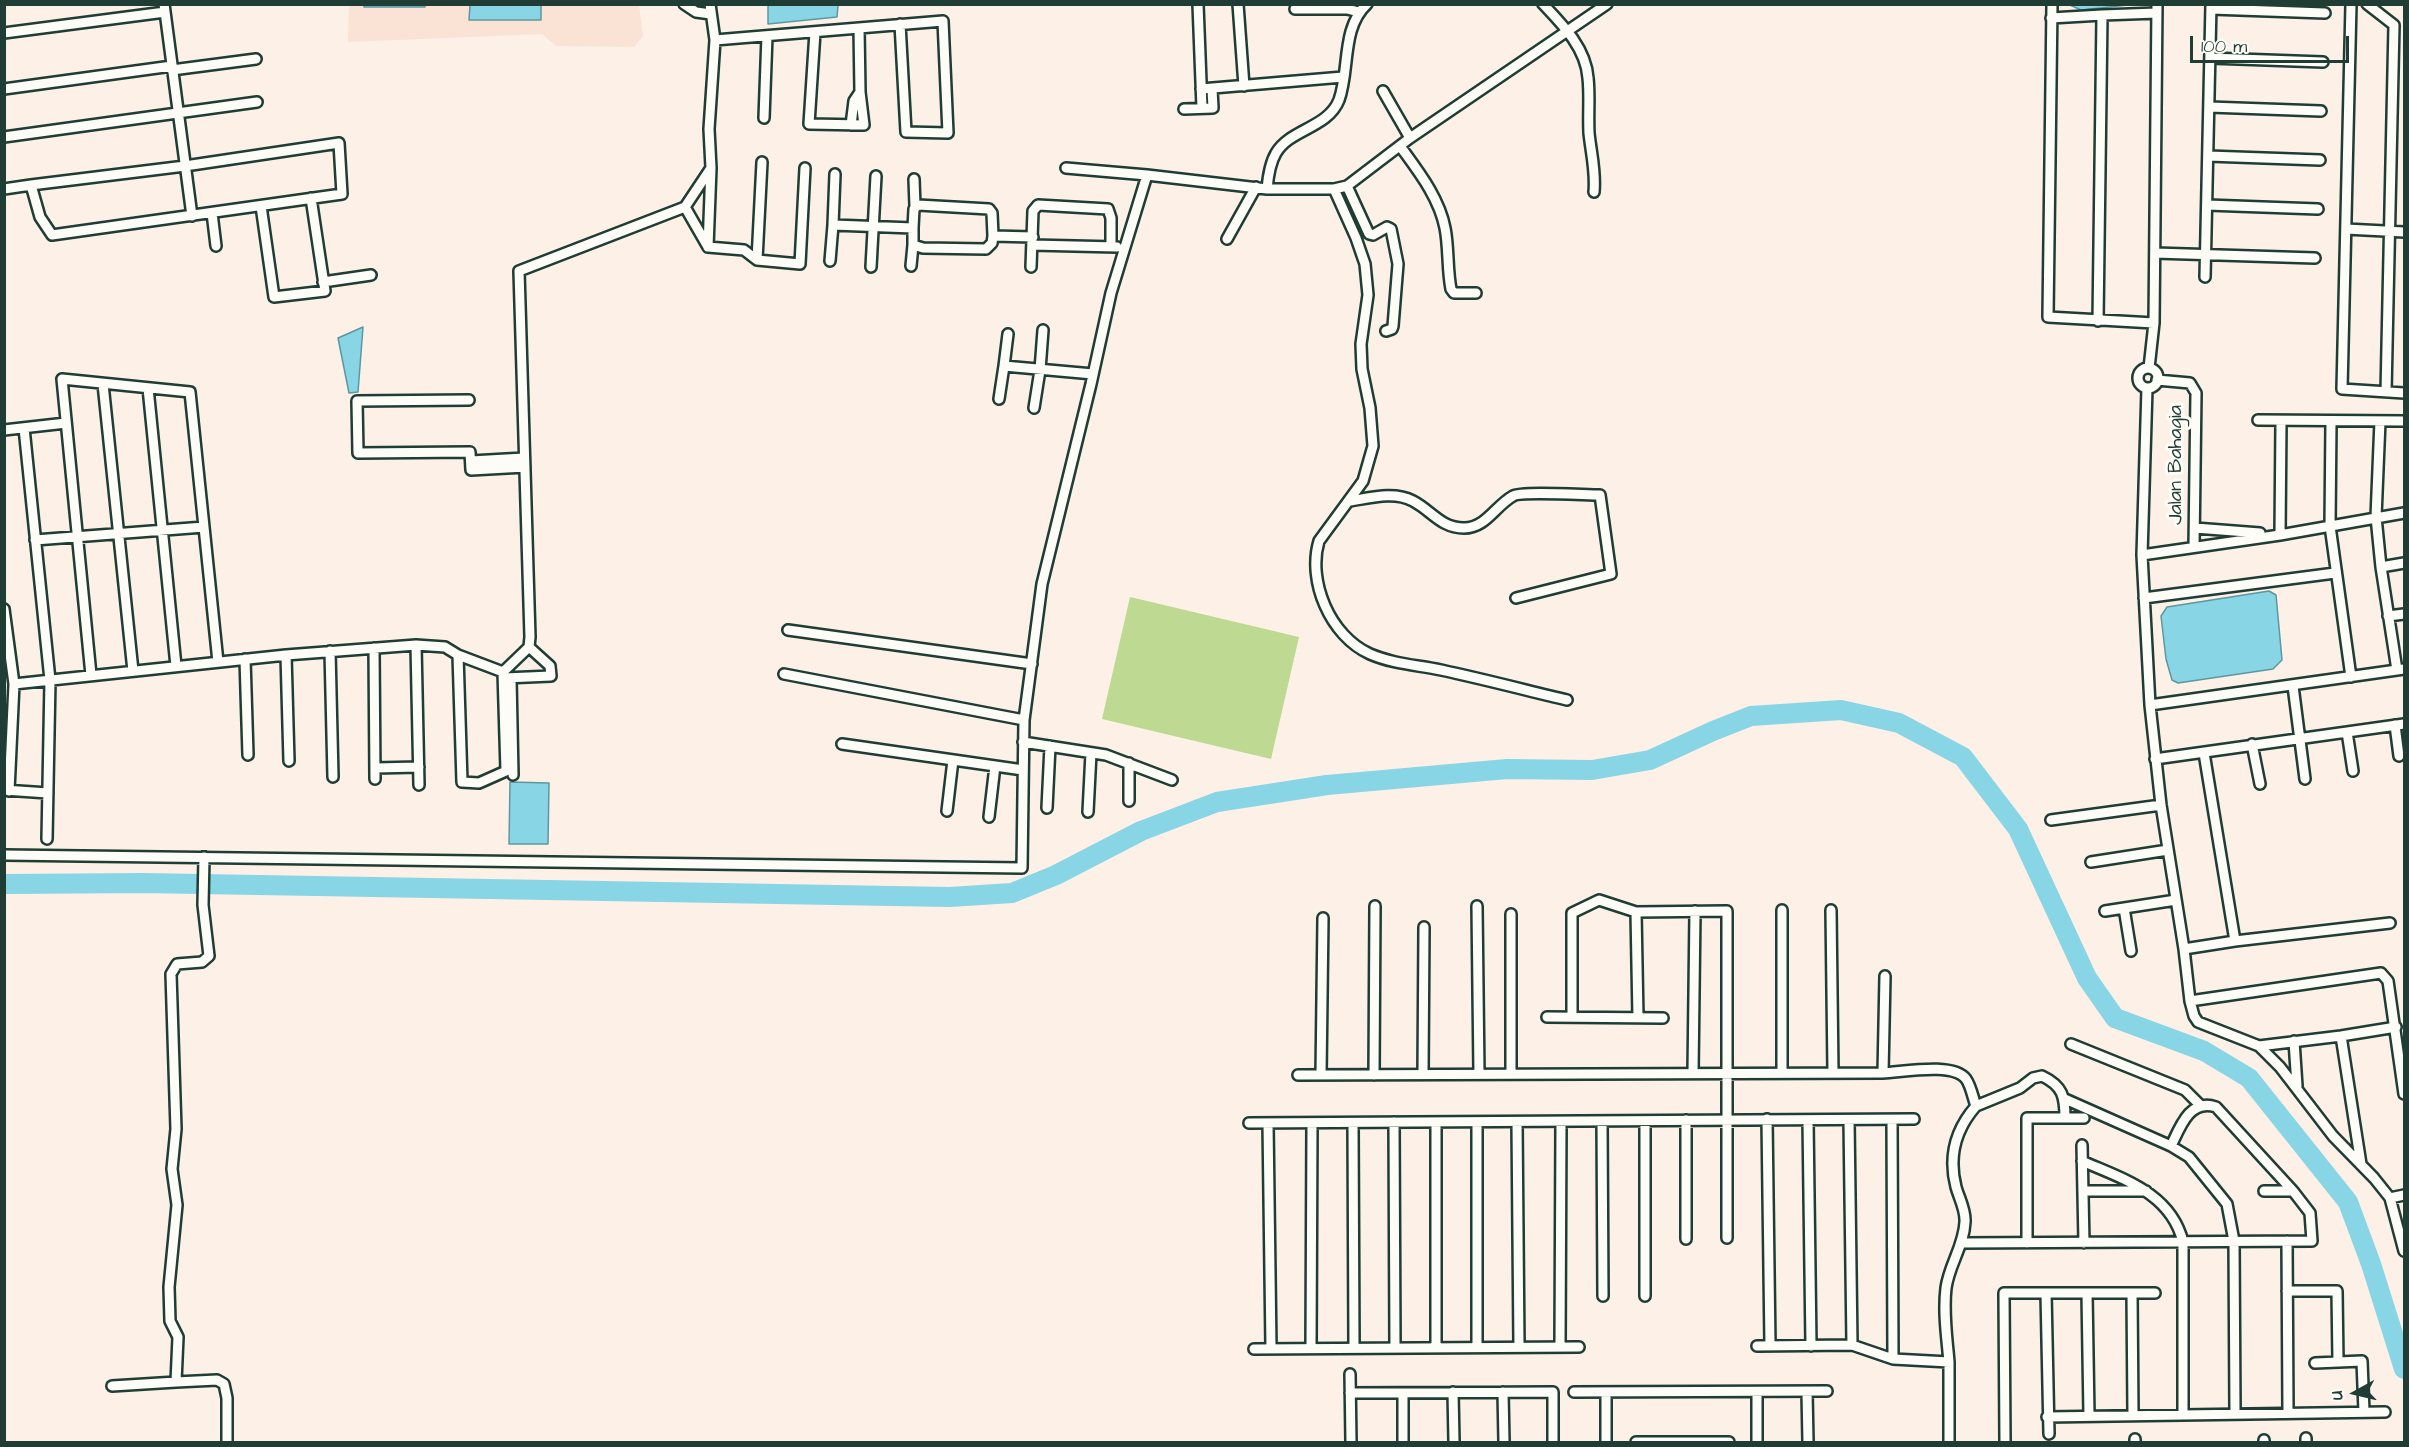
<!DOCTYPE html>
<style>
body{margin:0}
#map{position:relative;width:2409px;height:1447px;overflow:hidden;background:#fcf0e7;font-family:"Architects Daughter",sans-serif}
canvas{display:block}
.frame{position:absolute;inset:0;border:6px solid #1f3d34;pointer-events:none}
.north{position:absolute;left:2325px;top:1363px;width:60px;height:60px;-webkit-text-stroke:4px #fdfcf7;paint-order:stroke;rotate:262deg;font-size:16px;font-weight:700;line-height:24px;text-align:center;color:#1f3d34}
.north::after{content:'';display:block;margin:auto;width:21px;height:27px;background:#1f3d34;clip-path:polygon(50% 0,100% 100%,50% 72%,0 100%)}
.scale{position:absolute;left:2190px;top:36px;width:159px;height:27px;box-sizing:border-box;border:3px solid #1f3d34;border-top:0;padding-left:8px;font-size:18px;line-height:21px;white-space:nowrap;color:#1f3d34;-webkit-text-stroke:4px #fdfcf7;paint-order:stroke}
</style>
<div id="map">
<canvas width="2409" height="1447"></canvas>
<div class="frame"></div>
<div class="north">U</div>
<div class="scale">100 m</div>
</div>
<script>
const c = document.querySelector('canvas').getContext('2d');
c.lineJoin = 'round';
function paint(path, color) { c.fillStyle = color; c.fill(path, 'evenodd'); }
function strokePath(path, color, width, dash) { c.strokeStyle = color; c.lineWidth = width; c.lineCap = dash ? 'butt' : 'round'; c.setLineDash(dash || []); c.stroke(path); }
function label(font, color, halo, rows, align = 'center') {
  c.font = font + ' "Architects Daughter",sans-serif'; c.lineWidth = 6; c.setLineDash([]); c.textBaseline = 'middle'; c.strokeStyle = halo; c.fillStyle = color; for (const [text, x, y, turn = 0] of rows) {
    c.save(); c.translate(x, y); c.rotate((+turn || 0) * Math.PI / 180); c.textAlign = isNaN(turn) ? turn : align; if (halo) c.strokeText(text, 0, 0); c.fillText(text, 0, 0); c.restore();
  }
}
paint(new Path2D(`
 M349 4 639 5 643 36 634 47 556 46 542 34 348 42Z`), '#fae2d4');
paint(new Path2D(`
 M1130 597 1299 637 1271 759 1102 719Z`), '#bed991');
const water = new Path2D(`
 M364 5 425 4V7H364Z
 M470 5H541V20H469Z
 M768 5V4L838 5 837 17 768 24Z
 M2070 5H2128L2081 10Z
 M363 327 358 392 349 393 338 338Z
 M2269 591 2276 595 2282 660 2273 669 2178 683 2172 680 2166 659 2161 616 2167 607Z
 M510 782 549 783 548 844H509Z`);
paint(water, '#87d5e5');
strokePath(water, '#5d989e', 1.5);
strokePath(new Path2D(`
 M4 884 143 883 950 897 1012 893 1056 875 1141 831 1217 802 1327 785 1507 769 1592 770 1650 760 1713 731 1751 716 1841 710 1899 723 1963 757 2018 829 2087 978 2115 1018 2204 1051 2249 1078 2348 1202 2371 1264 2404 1369`), '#87d5e5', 20);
const minor = new Path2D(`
 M164 4 192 216
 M684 4 696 12 711 14
 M710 4 715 40 709 129 711 168 708 247 744 250 757 260 800 264 805 168
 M1198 4 1202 108
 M1238 4 1244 86
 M1543 4C1562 24 1586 48 1588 78 1590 96 1588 114 1589 133 1591 153 1596 171 1594 192
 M2052 4 2048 317 2154 323
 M2351 4 2342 389 2404 393
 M2367 4 2394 25 2386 392
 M1295 9H1347L1359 12
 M2211 9 2325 13
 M2051 18 2102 15
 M815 32 809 124 864 125 860 92
 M4 33 165 12
 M715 40 943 21 948 133 906 132 900 24
 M2210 58 2323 62
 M172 70 256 59
 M4 89 172 66
 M1201 89 1343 77
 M1383 91 1410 138
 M2209 107 2321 111
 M1184 109 1213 108 1212 89
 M764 118 767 36
 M851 125 854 101 860 92 859 28
 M4 137 257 102
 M339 143 342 194 52 235 40 217 31 185 185 166Z
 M1400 146C1418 171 1439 197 1445 228 1449 248 1447 269 1451 289L1454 293H1476
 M2208 156 2320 160
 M1066 168 1147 175
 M914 179 915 206
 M1347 186 1369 234 1373 235 1387 227 1391 229 1398 264 1393 326 1392 329 1386 331
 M4 189 31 185
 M1267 189H1334L1347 186 1410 138 1607 4
 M1334 189 1356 238 1365 264 1368 295 1361 344 1362 369 1370 408 1373 446 1363 481 1319 541C1307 581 1330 636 1370 654 1393 664 1417 665 1441 670 1483 679 1525 690 1567 700
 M2207 205 2318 209
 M261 206 274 297 325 291 311 198
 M685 207 708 247
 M212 213 216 246
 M833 225 835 174
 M913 228 914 209 918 205 989 209 992 213 993 236
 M2346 229 2404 232
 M1227 239 1256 187
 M1032 245 1117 247
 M2155 253 2315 258
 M757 260 762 162
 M830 261 833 225 913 228V245L923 248 986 249 992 243 993 236 1033 237
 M911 266 913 245
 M871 267 876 176
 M1031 267 1033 211 1038 205 1108 209 1111 218V247
 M2205 277 2211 4
 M323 282 371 275
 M2098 321 2102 15 2157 13
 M1004 366 1008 334
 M2149 368 2154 323 2157 4
 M2138 378a10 10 0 1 1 20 0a10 10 0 1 1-20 0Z
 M2157 380 2190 383 2196 393 2194 546
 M103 384 133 671
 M148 388 176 666
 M2147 388 2142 555 2150 705 2161 805 2184 949 2190 1001 2381 973 2388 981 2404 1094
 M999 399 1004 366 1093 374
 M469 400 357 401 358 453 470 452 471 470 525 467
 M1034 408 1040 370 1043 330
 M2258 420 2404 421
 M2331 421 2330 526 2351 677
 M2380 421 2376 517 2381 567 2397 670
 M24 428 50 680 47 839
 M4 430 66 423
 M471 461 524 458
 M1350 501C1370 498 1394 491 1413 501 1432 511 1441 528 1464 528 1486 528 1495 506 1513 496 1521 491 1585 495 1600 495L1611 574 1516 598
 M2195 528 2260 533
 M2277 535H2280L2281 421
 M35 540 204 527
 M2142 555 2280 535 2404 513
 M2381 567 2404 563
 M2144 598 2335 573
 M4 609 14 684 9 791
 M2388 616 2404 614
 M788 630 1032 664
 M416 645 419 785
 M374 648 375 779
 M330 651 333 777
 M286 655 289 761
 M458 655 503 672
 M245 659 248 755
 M784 674 1024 720
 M91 675 62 379 190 392 218 662
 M505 678 551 676 550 666 529 647
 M511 678 513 775
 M14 684 286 655 416 645 445 647 458 655 462 782 479 783 506 771 503 672 529 647 530 637 519 271 685 207 711 168
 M2293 686 2305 779
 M2150 705 2404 669
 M2395 725 2399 756
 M2347 732 2353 771
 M1023 742 1106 755 1172 780
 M842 744 1023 770
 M2252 744 2260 784
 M2204 753 2235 941 2390 923
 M2155 759 2404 724
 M375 768 419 767
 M4 790 48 793
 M1129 801V763
 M1047 808 1050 746
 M947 811 953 760
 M1088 812 1091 753
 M989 817 995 766
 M2051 820 2161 805
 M4 855 1022 868 1024 720 1042 584 1091 384 1111 293 1147 175 1267 189C1268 177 1270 163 1276 153 1290 129 1328 128 1339 100 1350 70 1341 28 1367 4
 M204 857 203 905 209 956 202 962 177 964 171 974 176 1129 172 1169 177 1205 169 1287 170 1321 178 1337 176 1382 217 1380 224 1384 227 1398V1442
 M2091 862 2168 850
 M1477 906 1479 1074
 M2124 908 2131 951
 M1782 910V1073
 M1831 910 1833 1073
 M2105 911 2176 900
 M1636 912 1638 1018
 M1511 914V1074
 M2184 949 2235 941
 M2190 1001 2194 1016 2198 1022 2259 1046 2280 1067 2333 1136 2374 1178 2390 1198 2404 1251
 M1547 1017 1663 1018
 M1572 1017V913L1599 900 1636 912 1727 911V1238
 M2341 1036 2361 1164
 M2294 1041 2297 1086
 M2071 1044 2185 1090 2200 1105
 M2259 1046 2341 1036 2396 1027
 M1693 1073 1695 911
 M1883 1073 1885 976
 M1423 1074 1424 927
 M1298 1075 1883 1073C1904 1072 1953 1062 1966 1079 1971 1086 1973 1098 1976 1106 1955 1130 1948 1156 1956 1187 1959 1198 1966 1210 1965 1222 1964 1246 1949 1265 1946 1288 1943 1313 1947 1338 1949 1362
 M1321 1075 1323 918
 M1374 1075 1375 906
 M2065 1099 2171 1146 2189 1157 2227 1204 2234 1241 2235 1414
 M1976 1106 2020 1088 2033 1078 2042 1076C2063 1086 2065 1097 2065 1118
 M1767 1119 1770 1346
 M1808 1120 1811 1346
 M1849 1120 1852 1345
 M1892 1120 1893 1359
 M1602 1121 1603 1296
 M1394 1122 1395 1348
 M1477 1122V1347
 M1517 1122 1519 1347
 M1249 1123 1914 1119
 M1268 1123 1271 1348
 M1353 1123 1354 1348
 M1436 1123V1348
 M2082 1145 2084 1243
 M2171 1146C2180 1127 2190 1098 2216 1107L2293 1191
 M2082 1161C2123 1179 2171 1193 2183 1242V1415
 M2083 1191H2146
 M2390 1198 2404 1195
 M1686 1239V1120
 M2287 1241 2288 1413
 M1961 1243 2312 1241 2310 1213 2293 1191H2264
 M2027 1243V1118H2084
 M2287 1291H2337L2338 1362
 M2046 1293 2049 1434
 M2087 1293 2089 1416
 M2132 1293 2133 1415
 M1645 1296V1121
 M1757 1346 1852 1345 1893 1359 1949 1362V1442
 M1560 1347 1561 1122
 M1311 1348 1312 1123
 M1254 1349 1579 1347
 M2315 1363 2362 1361 2364 1412
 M1350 1374 1351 1442
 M112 1386 176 1382
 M1453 1392 1454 1442
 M1503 1392 1504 1442
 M1574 1392 1827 1391
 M1606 1392V1442
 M1757 1392V1442
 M1807 1392 1808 1442
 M1350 1393 1553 1392V1442
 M1403 1393V1442
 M2047 1417 2385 1412
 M2306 1438V1442
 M2264 1440V1442
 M1636 1442H1729
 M2005 1442 2004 1293H2155
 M2135 1442V1439`);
strokePath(minor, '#1f3d34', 14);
strokePath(minor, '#fdfcf7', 9);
label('20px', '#1f3d34', '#fdfcf7', [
 ["Jalan Bahagia",2177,465,-90]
]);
</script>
